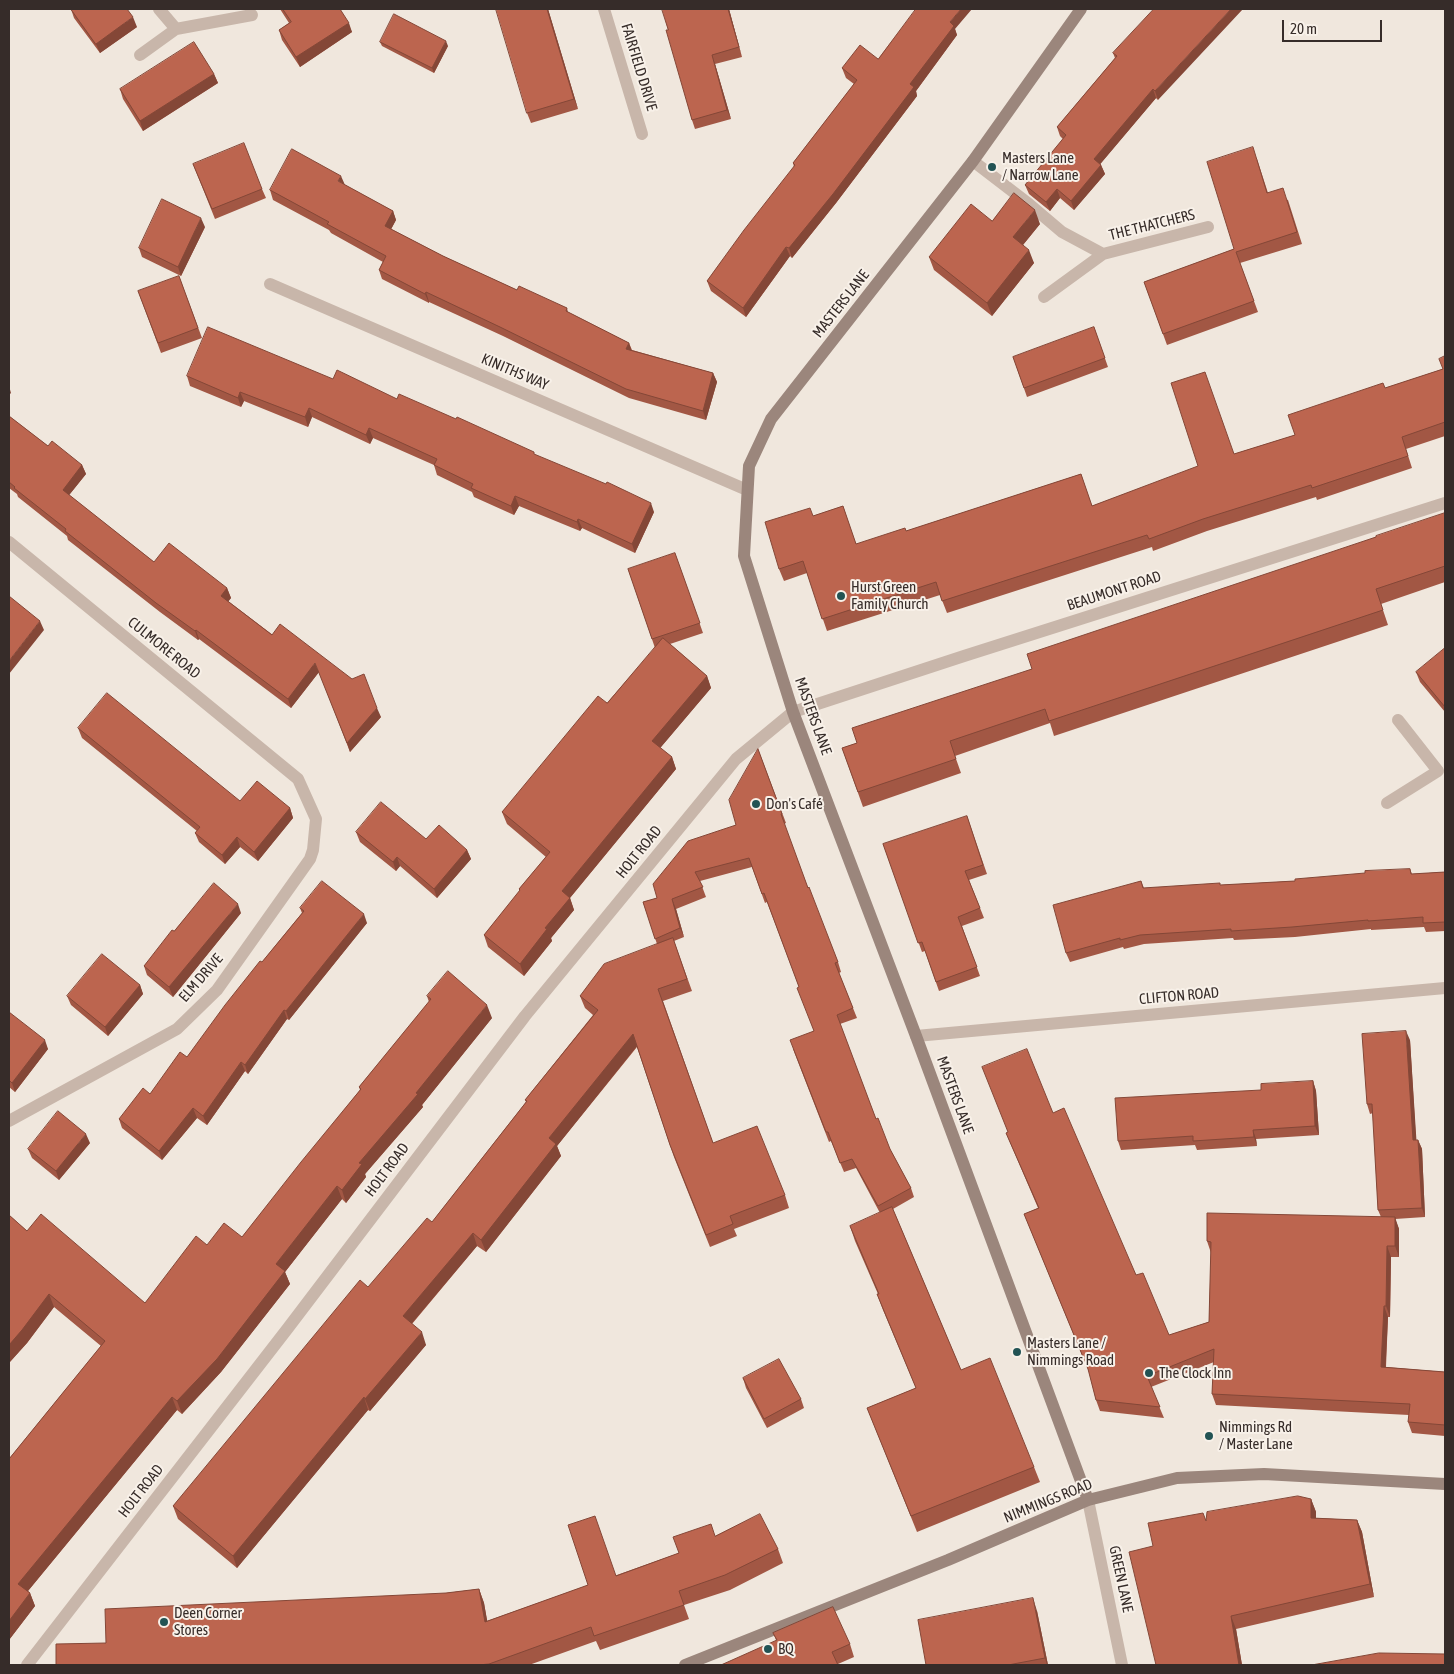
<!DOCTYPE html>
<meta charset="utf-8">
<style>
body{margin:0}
#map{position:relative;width:1454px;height:1674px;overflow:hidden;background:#f0e7dd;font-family:"Asap Condensed",sans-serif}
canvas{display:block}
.frame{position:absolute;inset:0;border:10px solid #362c29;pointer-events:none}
.scale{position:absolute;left:1282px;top:20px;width:100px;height:22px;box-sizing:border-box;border:2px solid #362c29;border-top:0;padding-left:6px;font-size:15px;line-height:18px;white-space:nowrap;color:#362c29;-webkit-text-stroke:4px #f8f1e9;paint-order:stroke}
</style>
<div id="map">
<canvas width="1454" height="1674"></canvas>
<div class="frame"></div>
<div class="scale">20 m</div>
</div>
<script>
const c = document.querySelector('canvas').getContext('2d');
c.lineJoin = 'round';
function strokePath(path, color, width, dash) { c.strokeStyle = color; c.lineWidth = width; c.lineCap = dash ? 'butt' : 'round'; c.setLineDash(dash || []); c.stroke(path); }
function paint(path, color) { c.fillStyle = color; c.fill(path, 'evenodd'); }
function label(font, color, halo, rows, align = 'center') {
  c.font = font + ' "Asap Condensed",sans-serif'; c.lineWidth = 4; c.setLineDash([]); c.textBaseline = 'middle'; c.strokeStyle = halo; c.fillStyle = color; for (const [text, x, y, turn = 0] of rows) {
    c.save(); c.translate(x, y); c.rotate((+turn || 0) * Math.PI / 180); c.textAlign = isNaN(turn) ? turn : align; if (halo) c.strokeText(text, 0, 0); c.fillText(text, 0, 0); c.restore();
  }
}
strokePath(new Path2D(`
 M159 9 176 29
 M604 9 642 134
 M140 55 176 29 252 15
 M973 161 1029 204 1062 232 1103 254 1208 227
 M270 284 747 490
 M1044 297 1103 254
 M9 542 298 779 316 819 313 850 310 859 217 990 177 1029 9 1121
 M1387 803 1438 771 1398 720
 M916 1036 1445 988
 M1088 1500 1122 1665
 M27 1665 288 1328 525 1016 736 759 793 712 964 656 1445 503`), '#c8b6aa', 12);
strokePath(new Path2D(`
 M1081 9 973 161 771 419 749 466 744 556 793 712 916 1036 1088 1500
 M685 1665 948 1560 1088 1500 1177 1478 1264 1474 1445 1484`), '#9b867c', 12);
paint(new Path2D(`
 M71 9 137 27 100 53 74 18Z
 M280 9H340L352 32 300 67 282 40 279 30 289 23Z
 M548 9 578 109 531 123 527 113Z
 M729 9 742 57 715 64 731 119 695 129 692 120 668 30Z
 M1154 9 1158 100 1156 98 1100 164 1101 165 1105 174 1074 210 1060 198 1050 211 1029 194 1025 185 1063 139 1060 136 1057 127 1115 58 1113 53Z
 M955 29 957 35 916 91 917 96 836 203 792 258 790 256 746 317 711 291 707 281 794 167 793 163 854 84 846 78 842 68 878 59Z
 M380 42 448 46 434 73 382 46Z
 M214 74 218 83 143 131 123 99 120 89Z
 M1257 159 1268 193 1288 200 1302 244 1240 263 1258 312 1167 345 1144 282 1234 249Z
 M193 164 262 189 266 198 215 219Z
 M345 185 393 211 396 220 391 229 443 256 517 290 567 308 568 312 629 343 632 350 713 373 717 382 706 420 629 398 503 336 429 302V303L382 279 379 270 383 262 331 233 329 230 273 200 270 190Z
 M992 221 1040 224 1023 245 1034 263 992 316 934 270 929 257Z
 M205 227 181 276 142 257 139 248Z
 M179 276 202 338 161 353 138 291Z
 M1094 327 1108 367 1027 397 1013 357Z
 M1445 356V436L1406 449 1412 468 1317 500 1316 497 1207 531 1153 551 1152 547 947 613 940 595 827 631 807 573 784 581 779 569 813 516 843 506 856 544 906 531 1081 474 1092 506 1234 454 1295 435 1385 388 1443 369Z
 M187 376 333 379 397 399 535 455 654 512 635 553 582 528 580 531 519 506 514 515 474 497 472 492 437 475 434 465 373 438 370 444 312 417 308 427 244 401 241 407 190 386Z
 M9 416 48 446 82 465 86 474 69 495 154 562 227 588 231 598 228 601 381 717 350 752 319 672 291 708 199 639 198 640 160 612 68 540 67 536 18 497 17 494 9 488Z
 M1445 513V582L1381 604 1388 625 1054 736 1050 723 955 756 961 773 863 807 842 748 857 743 1032 669 1376 537Z
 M675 553 703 633 670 644 707 676 711 688 660 748 672 757 676 769 570 898 574 910 551 938 552 941 524 976 488 947 484 935 520 891 519 889 546 857 507 824 502 812 607 703 655 648 628 569Z
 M1445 648V712L1420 682 1416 672Z
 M78 728 240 801 290 808 293 818 258 861 240 847 225 864 199 842 195 833 197 831 82 738Z
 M758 749 786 823 784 824 808 888 838 962 841 972 839 973 857 1018 840 1024 876 1119 890 1149 911 1188 914 1197 893 1209 961 1370 1034 1467 1040 1482 917 1532 867 1408 916 1388 883 1310 877 1294H878L855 1241 850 1226 880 1213 856 1168 844 1172 831 1141 829 1142 793 1049 814 1031 799 987 767 902 765 903 752 867 700 881 706 897 676 909 684 937 674 941 692 991 663 1001 713 1143 785 1195 789 1208 734 1229 737 1236 710 1247 674 1157 637 1047 557 1146 561 1156 486 1252 477 1246 412 1324 426 1345 370 1411 368 1410 237 1568 178 1519 173 1506 368 1287 432 1222 526 1102 525 1100 593 1015 585 1008 580 996 657 944 643 902 657 898 736 825Z
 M967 816 987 874 969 880 984 918 962 926 980 976 939 991 925 951 922 952 883 844Z
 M356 832 426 839 467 850 471 859 437 898 400 866 396 871 360 842Z
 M1410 869 1412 874 1445 872V931L1426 932 1424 927 1371 930V929L1295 937 1234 940 1233 938 1144 944 1124 949 1123 947 1070 962 1066 953 1141 881 1144 888 1221 885 1295 881Z
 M300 908 367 923 289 1020 287 1019 248 1074 245 1071 207 1125 197 1118 162 1160 122 1128 119 1119 150 1094 187 1057 262 962 302 913Z
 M241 913 173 997 147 975 144 966 174 931Z
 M140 985 143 994 108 1036 71 1005 67 996Z
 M427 996 492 1018 422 1105 423 1107 365 1174 366 1177 346 1203 342 1199 285 1272 290 1284 221 1372 182 1414 177 1410 28 1591 30 1593 35 1606 9 1640V1459L101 1346 54 1307 27 1343 9 1363V1215L27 1231 145 1303 207 1245 242 1237 360 1090 359 1087 429 1002Z
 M9 1012 48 1049 15 1092 9 1087Z
 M1410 1040 1416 1140H1418L1422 1149 1425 1217 1395 1219 1399 1229V1257H1391L1390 1317H1388L1386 1367 1445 1372V1436L1412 1433 1408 1422 1409 1415 1216 1405 1212 1394 1214 1362 1151 1387 1164 1418 1100 1411 1096 1400 1089 1372 1024 1214 1038 1208 1006 1133 1053 1113 1136 1275 1169 1335 1209 1322 1211 1253 1207 1241 1381 1217 1378 1210 1373 1113 1370 1114 1367 1104Z
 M1313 1081 1316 1091 1319 1135 1256 1139 1257 1146 1197 1150 1195 1145 1121 1150 1118 1141 1261 1090Z
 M90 1143 59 1180 32 1158 28 1149Z
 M743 1378 801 1399 804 1408 767 1428 746 1388Z
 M1311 1499 1316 1512V1518L1357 1520 1362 1532 1374 1597 1236 1629 1242 1665H1156L1153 1546 1206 1521Z
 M715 1536 778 1549 783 1563 730 1590 684 1605 689 1619 600 1650 596 1641 529 1665H56L106 1643 446 1593 479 1589 484 1603 487 1621 679 1553Z
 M1037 1611 1048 1665H926Z
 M773 1633 850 1644 854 1657 838 1664 776 1640Z`), '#a25744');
paint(new Path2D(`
 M547 9H548L578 109 574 99Z
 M728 9H729L742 57 739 47Z
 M961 9H972L955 29 957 35 916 91 917 96 836 203 792 258 789 248 910 84 950 22Z
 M1231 9H1243L1158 100 1155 91Z
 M133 17 137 27 100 53 96 44Z
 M349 23 352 32 300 67 296 57Z
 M446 41 448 46 434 73 432 68Z
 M712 55 715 64 731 119 727 110Z
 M214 74 218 83 143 131 140 121Z
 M1153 89 1156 98 1097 168 1094 159Z
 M1101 165 1105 174 1074 210 1071 201Z
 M341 176 345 185 338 181Z
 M1057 189 1060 198 1050 211 1046 202Z
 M1035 210 1040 224 1018 251 1013 237Z
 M393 211 396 220 388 235 385 226Z
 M201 218 205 227 181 276 178 267Z
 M786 247 790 256 746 317 743 308Z
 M1029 250 1034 263 992 316 987 303Z
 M426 292 429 302V303L425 294Z
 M629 343 632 352 626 349Z
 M713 373 717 382 706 420 703 411Z
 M9 386 11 393 9 395Z
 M240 392 244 401 241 407 238 398Z
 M309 408 312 417 308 427 305 417Z
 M369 428 373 438 370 444 366 435Z
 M82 465 86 474 66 499 63 490Z
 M515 496 519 506 514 515 511 506Z
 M651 503 654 512 635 553 632 544Z
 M578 519 582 528 580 531 577 522Z
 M227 588 231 598 225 606 221 596Z
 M40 621 44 630 9 674V661Z
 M196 630 199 639 198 640 195 631Z
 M315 663 319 672 291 708 288 699Z
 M707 676 711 688 656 753 652 741Z
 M377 708 381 717 350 752 347 743Z
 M672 757 676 769 569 899 570 898 574 910 551 938 552 941 524 976 520 964 545 928 562 891Z
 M290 808 293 818 258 861 254 852Z
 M237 837 240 847 225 864 222 855Z
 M467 850 471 859 437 898 434 889Z
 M397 857 400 866 396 871 393 862Z
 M672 899 676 909 684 937 680 928Z
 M238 904 241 913 173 997 169 987Z
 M364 914 367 923 289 1020 286 1011Z
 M140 985 143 994 108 1036 105 1027Z
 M487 1005 492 1018 422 1105 423 1107 365 1174 366 1177 346 1203 342 1190 359 1163Z
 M284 1010 287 1019 248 1074 245 1065Z
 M1406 1031 1410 1040 1417 1149 1413 1140Z
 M633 1034 637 1046 557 1146 561 1156 486 1252 481 1240 549 1138Z
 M45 1040 48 1049 15 1092 12 1083Z
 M241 1062 245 1071 207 1125 203 1116Z
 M1313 1081 1316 1091 1319 1135 1315 1126Z
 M193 1108 197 1118 162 1160 159 1151Z
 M1253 1130 1256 1139 1257 1146 1254 1137Z
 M86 1134 90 1143 59 1180 56 1171Z
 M1418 1140 1422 1149 1425 1217 1422 1208Z
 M337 1186 342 1199 285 1272 290 1284 221 1372 182 1414 177 1401 276 1264Z
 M1395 1217 1399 1229V1257L1395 1246Z
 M473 1233 477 1246 407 1329 403 1316Z
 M1387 1246 1391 1257 1390 1317 1386 1306Z
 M49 1294 54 1307 27 1343 9 1363V1345Z
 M1384 1306 1388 1317 1385 1378 1381 1367Z
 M422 1332 426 1345 370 1411 365 1399Z
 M172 1397 177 1410 23 1597 18 1584Z
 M364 1397 368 1410 237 1568 233 1556Z
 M1311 1499 1316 1512V1531L1311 1518Z
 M1357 1520 1362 1532 1374 1597 1370 1584Z
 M479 1589 484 1603 490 1636 485 1622Z
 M30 1593 35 1606 9 1640V1621Z
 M1033 1598 1037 1611 1048 1665H1047L1045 1658Z
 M1231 1616 1236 1629 1242 1665H1239Z`), '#844737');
const building = new Path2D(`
 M71 9H127L133 17 96 44Z
 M283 9H340L349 23 296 57 279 30 291 22Z
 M496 9H547L574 99 527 113Z
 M662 9H728L739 47 712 55 727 110 692 120 666 30H668Z
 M916 9H961L950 22 954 26 910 84 914 87 833 194 789 248 786 247 743 308 707 281 744 230 795 165 793 163 857 80 842 68 860 45 878 59Z
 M1154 9H1231L1155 91 1153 89 1094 159 1101 165 1071 201 1057 189 1046 202 1025 185 1066 135 1057 127 1117 56 1113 53Z
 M394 14 446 41 432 68 380 42Z
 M194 42 214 74 140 121 120 89Z
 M244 143 262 189 212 209 193 164Z
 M1253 147 1267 193 1283 188 1297 232 1236 252 1254 301 1163 334 1144 282 1234 249 1207 162Z
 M292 149 341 176 338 181 393 211 385 226 443 256 517 290 519 286 567 308 566 311 629 343 626 349 713 373 703 411 626 389 500 327 426 292 425 294 379 270 386 256 327 224 329 222 270 190Z
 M1014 193 1035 210 1013 237 1029 250 987 303 929 257 971 204 992 221Z
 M162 199 201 218 178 267 139 248Z
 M179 276 198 328 158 343 138 291Z
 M208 327 333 379 337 370 397 399 399 394 456 419 457 417 534 452V454L606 484 607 482 651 503 632 544 578 519 577 522 515 496 511 506 471 488 473 484 434 465 437 459 369 428 366 435 309 408 305 417 240 392 238 398 187 376Z
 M1094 327 1105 358 1024 388 1013 357Z
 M1445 356V422L1402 437 1408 456 1312 488 1311 485 1203 519 1149 539 1147 535 942 601 936 582 822 619 803 561 779 569 765 522 810 508 813 516 843 506 856 544 905 528 906 531 1081 474 1092 506 1198 466 1171 383 1205 372 1234 454 1295 435 1288 415 1383 383 1385 388 1443 369 1439 359Z
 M9 416 48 446 52 441 82 465 63 490 154 562 169 543 227 588 221 596 272 635 280 624 352 679 364 674 377 708 347 743 315 663 288 699 196 630 195 631 156 603 65 531 66 529 14 488 15 487 9 482Z
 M1445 513V566L1376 589 1383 610 1049 721 1045 709 950 741 956 759 858 792 842 748 857 743 852 728 1032 669 1027 654 1376 537V536Z
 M675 553 700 623 652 639 628 569Z
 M9 596 40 621 9 661Z
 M663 638 707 676 652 741 672 757 562 891 570 898 545 928 547 929 520 964 484 935 520 890 519 889 550 852 502 812 598 696 607 703Z
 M1445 648V707L1416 672Z
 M107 693 240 801 257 781 290 808 254 852 237 837 222 855 195 833 200 827 78 728Z
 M758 749 782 814H781L808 888 809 887 838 962 835 963 853 1008 837 1015 876 1119 878 1118 890 1149 911 1188 878 1206 852 1159 840 1163 828 1132H826L790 1040 814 1031 797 988 799 987 764 893 762 894 749 858 695 872 703 887 672 899 680 928 655 939 643 902 657 898 653 884 688 841 736 825 729 800Z
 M381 802 426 839 439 825 467 850 434 889 397 857 393 862 356 832Z
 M967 816 983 865 965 871 980 908 958 917 977 967 936 982 922 942 918 943 883 844Z
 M1410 869 1411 874 1445 872V922L1423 923V917L1368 921V920L1292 927 1231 931V929L1140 935 1120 940V938L1066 953 1053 905 1141 881 1143 888 1220 883V885L1295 881V879L1365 873V871Z
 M322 881 364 914 286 1011 284 1010 245 1065 241 1062 203 1116 193 1108 159 1151 119 1119 143 1088 150 1094 180 1052 187 1057 225 1005 260 961 262 962 304 911 300 908Z
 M214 883 238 904 169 987 144 966 172 930 174 931Z
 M673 938 687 979 658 989 713 1143 757 1126 785 1195 730 1216 733 1224 706 1235 670 1145 633 1034 549 1138 556 1144 481 1240 473 1233 403 1316 422 1332 365 1399 364 1397 233 1556 173 1506 360 1280 368 1287 427 1218 432 1222 527 1101 525 1100 598 1010 580 996 604 964Z
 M102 954 140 985 105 1027 67 996Z
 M448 971 487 1005 416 1093 418 1094 359 1163 362 1164 342 1190 337 1186 276 1264 285 1271 217 1359 177 1401 172 1397 18 1584 30 1593 9 1621V1459L105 1341 49 1294 22 1330 9 1345V1215L27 1231 41 1214 145 1303 196 1236 207 1245 224 1223 242 1237 301 1162 361 1089 359 1087 431 999 427 996Z
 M9 1012 45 1040 12 1083 9 1080Z
 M1406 1031 1413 1140H1418L1422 1208 1378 1210 1372 1104H1367L1362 1034Z
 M1027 1049 1053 1113 1064 1108 1136 1275 1143 1273 1169 1335 1209 1322 1211 1242 1207 1241V1213L1395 1217V1246H1387L1386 1306H1384L1381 1367 1445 1372V1425L1408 1422 1410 1404 1212 1394 1214 1349 1147 1376 1160 1407 1096 1400 1088 1369 1024 1214 1039 1208 1006 1133 1008 1132 982 1067Z
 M1313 1081 1315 1126 1253 1130 1254 1137 1193 1141V1136L1118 1141 1115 1098 1261 1090V1084Z
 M58 1111 86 1134 56 1171 28 1149Z
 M892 1207 961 1370 990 1358 1034 1467 911 1516 867 1408 916 1388 877 1294H879L850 1226Z
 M779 1359 801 1399 764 1419 743 1378Z
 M1298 1496 1311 1499V1518L1357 1520 1370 1584 1231 1616 1239 1665H1156L1129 1552 1153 1546 1148 1523 1203 1513 1206 1521 1207 1512Z
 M760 1514 778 1549 725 1575 679 1591 684 1605 594 1636 591 1627 489 1664 478 1665H56V1644L106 1643 105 1609 446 1593 479 1589 485 1622 588 1585 568 1525 595 1516 616 1576 679 1553 673 1537 711 1524 715 1536Z
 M1033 1598 1045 1658 1008 1665H926L918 1620Z
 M833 1607 850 1644 832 1652 838 1665H721L777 1640 773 1633Z
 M1379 1653 1445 1654V1665H1312Z`);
paint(building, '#bc654f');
strokePath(building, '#844737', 1);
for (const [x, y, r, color] of [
 [992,167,5,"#225354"],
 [841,596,5,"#225354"],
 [756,804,5,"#225354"],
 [1017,1352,5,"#225354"],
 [1149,1373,5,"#225354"],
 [1209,1436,5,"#225354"],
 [164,1622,5,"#225354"],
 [768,1649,5,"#225354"]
]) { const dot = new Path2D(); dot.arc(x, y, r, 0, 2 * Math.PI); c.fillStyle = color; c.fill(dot); strokePath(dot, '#f8f1e9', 2); }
label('15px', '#362c29', '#f8f1e9', [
 ["FAIRFIELD DRIVE",639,67,73],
 ["THE THATCHERS",1152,225,-14],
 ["MASTERS LANE",841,304,-52],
 ["KINITHS WAY",515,372,23],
 ["BEAUMONT ROAD",1114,591,-18],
 ["CULMORE ROAD",164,648,39],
 ["MASTERS LANE",813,716,70],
 ["HOLT ROAD",639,852,-51],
 ["ELM DRIVE",201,978,-49],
 ["CLIFTON ROAD",1179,996,-5],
 ["MASTERS LANE",955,1095,70],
 ["HOLT ROAD",387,1170,-53],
 ["HOLT ROAD",141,1491,-52],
 ["NIMMINGS ROAD",1048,1501,-22],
 ["GREEN LANE",1121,1579,78]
]);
label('15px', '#362c29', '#f8f1e9', [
 ["Masters Lane",1002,158],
 ["/ Narrow Lane",1002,175],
 ["Hurst Green",851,587],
 ["Family Church",851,604],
 ["Don's Café",766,804],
 ["Masters Lane /",1027,1343],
 ["Nimmings Road",1027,1360],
 ["The Clock Inn",1159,1373],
 ["Nimmings Rd",1219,1427],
 ["/ Master Lane",1219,1444],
 ["Deen Corner",174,1613],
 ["Stores",174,1630],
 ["BQ",778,1649]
], 'left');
</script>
